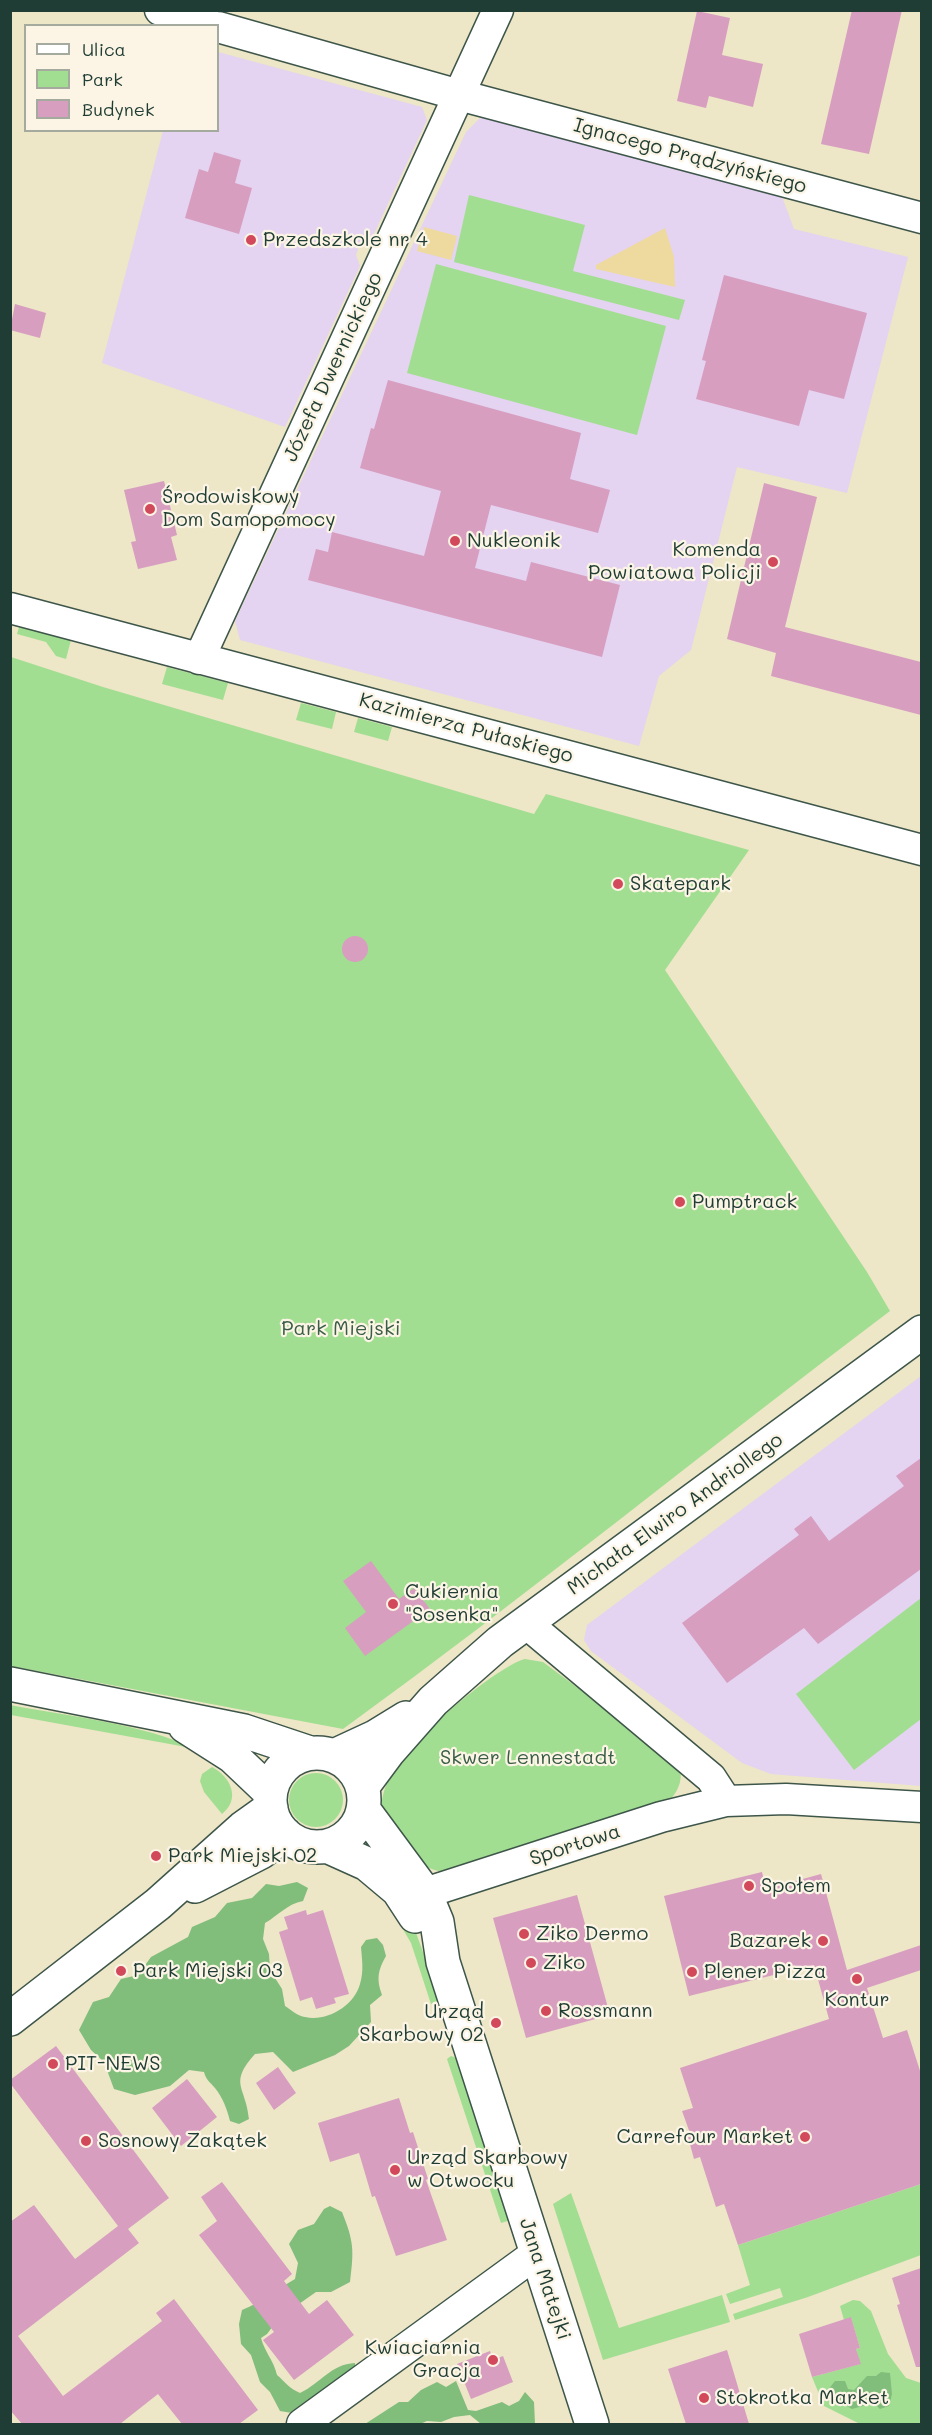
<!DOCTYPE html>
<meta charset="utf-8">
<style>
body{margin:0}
#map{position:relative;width:932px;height:2435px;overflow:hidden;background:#ede6c7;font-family:Mali,sans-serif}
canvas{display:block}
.frame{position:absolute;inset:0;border:12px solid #1f3d34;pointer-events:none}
.legend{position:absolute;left:24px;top:24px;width:195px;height:108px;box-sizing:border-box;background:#fcf5e5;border:2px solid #a4ab9e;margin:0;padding:8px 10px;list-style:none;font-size:18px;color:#1f3d34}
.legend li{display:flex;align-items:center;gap:12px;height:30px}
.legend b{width:30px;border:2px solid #a4ab9e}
</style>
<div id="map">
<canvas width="932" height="2435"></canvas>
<div class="frame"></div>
<ul class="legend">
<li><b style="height:8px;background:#fff"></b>Ulica</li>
<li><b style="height:16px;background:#a2de91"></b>Park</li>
<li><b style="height:16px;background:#d79ec0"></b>Budynek</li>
</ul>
</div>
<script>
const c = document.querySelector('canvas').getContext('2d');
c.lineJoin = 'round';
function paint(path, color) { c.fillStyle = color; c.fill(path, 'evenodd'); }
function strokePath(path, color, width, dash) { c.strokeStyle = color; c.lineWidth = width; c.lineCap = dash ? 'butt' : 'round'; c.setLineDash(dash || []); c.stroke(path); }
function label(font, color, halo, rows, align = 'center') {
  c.font = font + ' Mali,sans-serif'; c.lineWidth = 4.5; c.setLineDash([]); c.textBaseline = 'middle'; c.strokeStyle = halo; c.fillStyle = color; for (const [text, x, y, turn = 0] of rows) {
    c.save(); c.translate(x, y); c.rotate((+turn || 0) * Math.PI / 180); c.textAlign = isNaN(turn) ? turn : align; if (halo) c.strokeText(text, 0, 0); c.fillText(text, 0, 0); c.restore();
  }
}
paint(new Path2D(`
 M218 52 422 107 427 120 373 236 360 244 356 255 360 266 285 427 102 363 163 131 218 130Z
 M482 116 778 186 794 229 908 257 847 493 737 467 691 650 659 676 639 746 240 640 235 621 466 132Z
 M921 1376V1786L771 1774 742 1763 591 1651 584 1640 587 1625Z`), '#e4d3f1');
paint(new Path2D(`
 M469 195 585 225 573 271 685 300 679 320 454 262Z
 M436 264 666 326 637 435 407 373Z
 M19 627 71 640 66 659 56 656 46 642 17 634Z
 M11 657 103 687 534 814 546 794 749 850 665 970 867 1272 890 1311C707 1449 529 1594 343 1729L11 1666Z
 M167 667 228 683 223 700 162 684Z
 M301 703 336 712 332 729 296 720Z
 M358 718 392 727 388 741 354 732Z
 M921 1598V1719L854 1770 796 1694Z
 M525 1659 543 1662 551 1668 678 1762C684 1776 680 1789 670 1800L444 1872C420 1868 416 1859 401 1842 395 1835 384 1826 382 1817 379 1800 387 1779 396 1765 412 1739 497 1666 525 1659Z
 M10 1705C73 1717 138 1723 197 1749L11 1715Z
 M212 1767C231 1777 241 1799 222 1814L204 1792 200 1781 202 1774Z
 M289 1800a27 27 0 1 1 54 0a27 27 0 1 1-54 0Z
 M397 1919 415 1930 440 1999 431 2004 411 1943Z
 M451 2056 457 2058 511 2220 501 2223 447 2059Z
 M921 2184V2255L808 2297 735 2320 733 2314 783 2297 780 2288 730 2304 726 2294 750 2285 738 2245Z
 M571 2193 619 2328 722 2295 730 2322 603 2360 553 2204Z
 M853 2300 860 2301 871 2311 888 2354 906 2378 921 2383V2424H860L824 2406 812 2377 860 2364 856 2349 860 2348 851 2318 844 2320 840 2306Z`), '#a2de91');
paint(new Path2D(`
 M297 1882 308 1888 303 1901C287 1904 279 1915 265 1923L263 1939 269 1954 270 1970 282 1989 285 2006C291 2010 298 2016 305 2017 327 2022 354 2006 360 1984 364 1971 362 1960 361 1947L366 1940 377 1938 383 1945 386 1956C378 1970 376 1979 382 1995L370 2005 371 2022 349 2046 335 2055 293 2072 273 2052 255 2054C228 2084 246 2086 249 2119L239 2124 230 2121C227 2109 223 2098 215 2088 210 2082 206 2080 204 2072L189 2070 170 2086 135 2095 114 2089 104 2062 91 2050 79 2030 93 2002 109 1997 121 1979 138 1975 151 1957 188 1937 192 1927 215 1917 227 1903 252 1898 266 1884 279 1886Z
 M330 2206 342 2212C354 2242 354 2250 350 2282L331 2292H316L279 2318 267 2334 261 2338C265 2353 273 2359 277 2375 285 2382 290 2389 300 2393 321 2383 331 2364 355 2363V2369L302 2408 292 2413 280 2411 270 2392 260 2382 251 2355 241 2344 239 2324 242 2310C262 2302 277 2289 295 2279L298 2263 289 2244 298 2230 314 2224 324 2209Z
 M881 2372 890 2373 892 2394 889 2406 880 2409 874 2403 852 2409 835 2399 827 2391 835 2381H845L848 2389 854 2390 867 2376H876Z
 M456 2381 468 2410 476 2411 502 2402 509 2406 519 2401 525 2392 534 2402 535 2424H481L470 2415 454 2417 441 2422 427 2421 420 2424H365L399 2402H408L421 2390 437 2382 446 2387Z`), '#81bd7b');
paint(new Path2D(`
 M424 227 457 236 451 260 417 251Z
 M665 228 674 257 675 287 596 269V265Z`), '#eeda9e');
paint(new Path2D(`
 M852 10H902L869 154 821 144Z
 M697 11 730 18 722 55 763 64 753 107 709 96 706 108 677 101Z
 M214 152 241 160 235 183 252 188 239 234 185 218 199 169 208 172Z
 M724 275 867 313 844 399 809 390 799 426 696 399 706 361 702 360Z
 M15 304 46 313 40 338 10 330Z
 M388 380 581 433 570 479 610 490 598 533 491 505 475 568 526 581 531 562 620 585 602 657 308 580 316 549 328 552 332 532 424 556 441 491 360 468 371 428 374 429Z
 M164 481 177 535 171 537 177 560 138 569 131 542 136 541 124 490Z
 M764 483 817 497 785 627 921 662V715L771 676 776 653 727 639Z
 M342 949a13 13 0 1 1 26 0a13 13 0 1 1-26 0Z
 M921 1458V1569L818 1644 804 1628 727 1683 682 1623 799 1535 794 1529 811 1516 829 1541 904 1486 896 1476Z
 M371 1561 399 1599 414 1588 430 1609 365 1656 345 1628 366 1612 343 1581Z
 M762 1872 766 1889 821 1874 847 1970 921 1945V1970L867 1988 883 2038 907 2030 921 2074V2184L738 2245 724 2204 716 2207 700 2157 694 2159 688 2137 691 2136 682 2111 693 2108 680 2068 829 2019 814 1965 689 1996 664 1896Z
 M577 1895 610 2015 526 2038 493 1918Z
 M306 1910 307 1915 323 1910 349 1994 334 1998 336 2003 316 2009 312 1997 300 2001 279 1932 288 1929 284 1917Z
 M56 2046 169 2198 128 2229 139 2243 18 2336 63 2396 162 2321 156 2313 174 2299 258 2410 239 2424H182L158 2394 120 2424H22L10 2410V2222L34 2205 75 2259 118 2226 10 2083V2080Z
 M278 2067 296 2093 274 2110 256 2083Z
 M187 2079 217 2117 181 2146 152 2108Z
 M399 2098 410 2133 413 2132 428 2179 426 2180 447 2240 396 2256 375 2196 372 2197 359 2153 330 2162 318 2123Z
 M222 2182 292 2274 284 2281 309 2314 327 2300 354 2335 294 2380 263 2340 274 2332 199 2235 217 2221 201 2197Z
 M921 2268V2367H916L897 2305 900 2304 892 2278Z
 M851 2317 860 2348 856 2349 861 2364 812 2377 799 2334Z
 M727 2350 749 2424H686L668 2369Z
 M490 2351 493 2360 503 2356 513 2382 471 2399 457 2364Z`), '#d79ec0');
const street = new Path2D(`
 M160 10 213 26
 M218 27 459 95 922 218
 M10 608 922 850
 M199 659 498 10
 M526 1623 711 1778 726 1801
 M425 1893 661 1817 726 1801 786 1799 922 1807
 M302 2424 537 2253`);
const secondary = new Path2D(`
 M10 1684 244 1731 310 1753
 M185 1726 232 1756 270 1792
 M270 1800a47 47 0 1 1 94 0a47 47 0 1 1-94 0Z
 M334 1756 375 1737 406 1718
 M363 1786 389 1751 433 1701 500 1642 922 1332
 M363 1809 425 1893 437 1922 443 1962 592 2424
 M327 1846 367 1864 398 1890 415 1916
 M195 1886 261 1852 285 1834
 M10 2019 158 1904 243 1828 271 1808`);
strokePath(street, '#3e564a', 33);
strokePath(secondary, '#3e564a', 36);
strokePath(street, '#fff', 30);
strokePath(secondary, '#fff', 33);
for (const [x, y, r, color] of [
 [251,240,6,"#d1495b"],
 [150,509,6,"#d1495b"],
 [455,541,6,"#d1495b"],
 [773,562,6,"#d1495b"],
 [618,884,6,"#d1495b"],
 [680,1202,6,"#d1495b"],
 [393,1604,6,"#d1495b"],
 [156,1856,6,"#d1495b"],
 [749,1886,6,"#d1495b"],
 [524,1934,6,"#d1495b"],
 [823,1941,6,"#d1495b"],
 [531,1963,6,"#d1495b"],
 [121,1971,6,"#d1495b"],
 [692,1972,6,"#d1495b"],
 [857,1979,6,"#d1495b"],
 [546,2011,6,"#d1495b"],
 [496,2023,6,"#d1495b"],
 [53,2064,6,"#d1495b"],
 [805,2137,6,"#d1495b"],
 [86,2141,6,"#d1495b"],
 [395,2170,6,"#d1495b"],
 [493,2360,6,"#d1495b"],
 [704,2398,6,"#d1495b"]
]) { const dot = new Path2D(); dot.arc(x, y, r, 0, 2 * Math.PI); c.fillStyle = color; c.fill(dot); strokePath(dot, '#fcf5e5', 2); }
label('20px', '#1f3d34', '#fcf5e5', [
 ["Ignacego Prądzyńskiego",690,156,15],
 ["Józefa Dwernickiego",333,367,-65],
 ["Kazimierza Pułaskiego",466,728,15],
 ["Michała Elwiro Andriollego",675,1514,-36],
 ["Sportowa",575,1845,-18],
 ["Jana Matejki",545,2279,72]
]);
label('20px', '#1f3d34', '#fcf5e5', [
 ["Przedszkole nr 4",263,240],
 ["Środowiskowy",162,497],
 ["Dom Samopomocy",162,520],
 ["Nukleonik",467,541],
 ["Komenda",761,550,"right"],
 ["Powiatowa Policji",761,573,"right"],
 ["Skatepark",630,884],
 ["Pumptrack",692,1202],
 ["Cukiernia",405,1592],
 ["\"Sosenka\"",405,1615],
 ["Park Miejski 02",168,1856],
 ["Społem",761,1886],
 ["Ziko Dermo",536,1934],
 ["Bazarek",811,1941,"right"],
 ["Ziko",543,1963],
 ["Park Miejski 03",133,1971],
 ["Plener Pizza",704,1972],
 ["Kontur",857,2000,"center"],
 ["Rossmann",558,2011],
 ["Urząd",484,2012,"right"],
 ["Skarbowy 02",484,2035,"right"],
 ["PIT-NEWS",65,2064],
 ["Carrefour Market",793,2137,"right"],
 ["Sosnowy Zakątek",98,2141],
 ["Urząd Skarbowy",407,2158],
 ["w Otwocku",407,2181],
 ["Kwiaciarnia",481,2348,"right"],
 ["Gracja",481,2371,"right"],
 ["Stokrotka Market",716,2398]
], 'left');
label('20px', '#395d47', '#fcf5e5', [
 ["Park Miejski",341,1329],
 ["Skwer Lennestadt",528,1758]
]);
</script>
